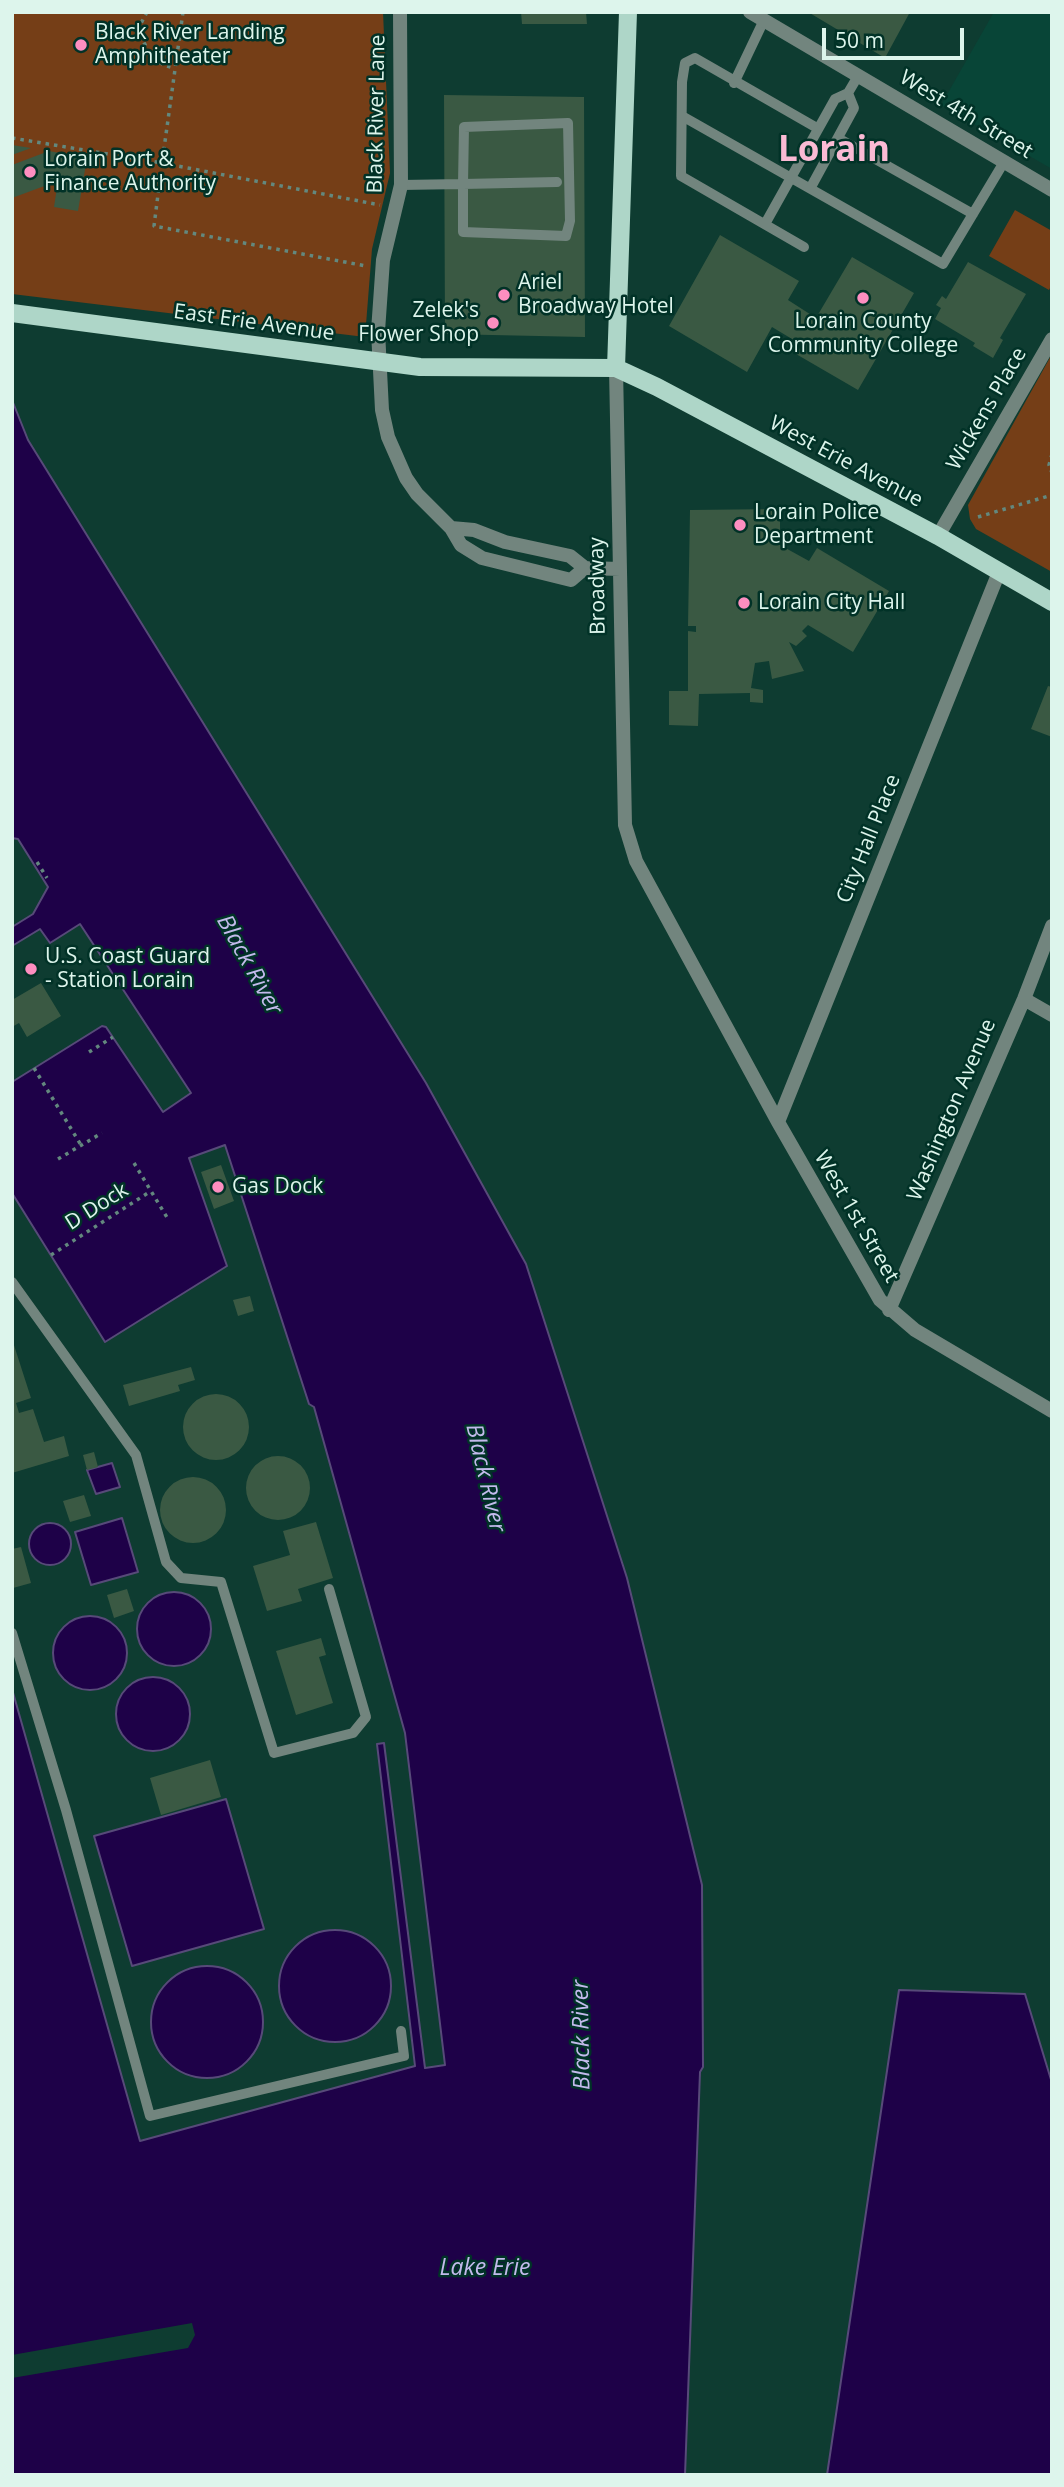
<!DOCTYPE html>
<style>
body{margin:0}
#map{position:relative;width:1064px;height:2487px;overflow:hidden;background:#0e3c31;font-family:"Open Sans",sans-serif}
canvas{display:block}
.frame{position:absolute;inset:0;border:14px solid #ddf5ec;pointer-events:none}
.scale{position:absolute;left:822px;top:28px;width:142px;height:32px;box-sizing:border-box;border:4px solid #ddf5ec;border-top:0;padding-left:9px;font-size:21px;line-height:24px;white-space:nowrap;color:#ddf5ec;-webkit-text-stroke:5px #013227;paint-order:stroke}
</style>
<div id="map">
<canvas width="1064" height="2487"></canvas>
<div class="frame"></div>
<div class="scale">50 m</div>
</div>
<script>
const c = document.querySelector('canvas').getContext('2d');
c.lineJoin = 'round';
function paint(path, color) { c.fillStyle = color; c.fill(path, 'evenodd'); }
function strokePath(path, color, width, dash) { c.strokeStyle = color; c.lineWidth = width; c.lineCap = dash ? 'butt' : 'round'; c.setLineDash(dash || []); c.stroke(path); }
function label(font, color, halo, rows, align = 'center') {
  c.font = font + ' "Open Sans",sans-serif'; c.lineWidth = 5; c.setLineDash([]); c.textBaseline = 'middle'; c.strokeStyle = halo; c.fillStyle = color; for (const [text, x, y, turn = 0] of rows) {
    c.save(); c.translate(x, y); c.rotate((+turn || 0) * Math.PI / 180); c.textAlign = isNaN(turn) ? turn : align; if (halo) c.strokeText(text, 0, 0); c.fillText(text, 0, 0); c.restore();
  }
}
paint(new Path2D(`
 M994 12H1052V169L941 105Z`), '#084537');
paint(new Path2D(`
 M12 12H383L390 173 372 249 365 337 12 294Z
 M1015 210 1052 231V284L1049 290 989 256Z
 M1052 354V572L976 529 970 519 968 505Z`), '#753e17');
const water = new Path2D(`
 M12 400 28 440 426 1083 526 1264 627 1578 702 1885 703 2067 700 2072 685 2475H12V1689L140 2141 415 2066 377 1744 384 1743 425 2068 445 2065 405 1733 314 1407 309 1404 225 1145 189 1158 227 1266 105 1342 12 1193V1082L102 1026 106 1027 163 1112 191 1093 80 924 50 943 40 929 12 946V927L33 914 48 887 18 839 12 838Z
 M112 1463 120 1487 96 1494 87 1470Z
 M122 1518 138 1572 91 1585 75 1532Z
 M29 1544a21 21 0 1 1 42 0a21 21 0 1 1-42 0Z
 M137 1629a37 37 0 1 1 74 0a37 37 0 1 1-74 0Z
 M53 1653a37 37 0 1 1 74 0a37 37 0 1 1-74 0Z
 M116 1714a37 37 0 1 1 74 0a37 37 0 1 1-74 0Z
 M226 1799 264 1929 132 1966 94 1836Z
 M279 1986a56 56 0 1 1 112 0a56 56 0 1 1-112 0Z
 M151 2022a56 56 0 1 1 112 0a56 56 0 1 1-112 0Z
 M899 1990 1025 1994 1052 2083V2475H827Z`);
paint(water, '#1e0148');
strokePath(water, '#574a79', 2);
paint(new Path2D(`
 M192 2323 195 2335 188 2348 12 2378V2355Z`), '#0e3c31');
paint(new Path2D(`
 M521 12H586L587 24H522Z
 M808 12H910L885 58Z
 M444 95 584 97 585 337 445 334Z
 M12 145 31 148 12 155Z
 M49 151 87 158 78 211 54 207 58 181 12 198V165Z
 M720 235 799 281 788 300 816 318 852 257 914 293 858 390 796 354 802 345 772 327 747 372 669 326Z
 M968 262 1026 294 1000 338 1003 340 993 358 973 346 975 343 935 319 941 308 936 305 942 296 946 299Z
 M780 509V545L809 561 817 548 889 591 853 652 808 625 802 631 807 636 796 646 789 642 804 671 772 679 769 661 755 663 751 688 763 690V703L750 702V693L699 694 698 726 669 725V691H688V631L696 632V626H688L690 510Z
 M1048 686 1052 687V737L1031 729Z
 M41 983 61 1016 27 1037 19 1023 12 1027V1000Z
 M221 1165 234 1201 214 1209 201 1172Z
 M250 1296 254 1311 238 1316 233 1300Z
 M12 1339 31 1398 16 1403 19 1413 33 1409 44 1442 64 1436 69 1456 12 1473Z
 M191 1367 195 1380 178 1385 180 1391 129 1406 123 1385Z
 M183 1427a33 33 0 1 1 66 0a33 33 0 1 1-66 0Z
 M94 1452 98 1467 87 1470 83 1455Z
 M246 1488a32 32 0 1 1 64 0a32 32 0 1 1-64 0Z
 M160 1510a33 33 0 1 1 66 0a33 33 0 1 1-66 0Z
 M84 1495 91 1516 70 1522 63 1501Z
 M316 1522 333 1578 298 1589 302 1601 267 1611 253 1566 290 1555 283 1531Z
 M21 1547 31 1583 13 1588 12 1549Z
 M127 1589 134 1611 114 1618 107 1595Z
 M321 1638 326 1655 319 1657 333 1703 296 1715 276 1651Z
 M210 1760 221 1797 161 1815 150 1778Z`), '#3a5943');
strokePath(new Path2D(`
 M147 12 138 29C146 48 153 65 175 68
 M183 12 162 163 380 205
 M12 138 162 163 154 226 366 266
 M1052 454 1049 465 1052 473
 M978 517 1052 495
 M37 862 47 878
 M89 1052 113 1037
 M34 1068 81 1145
 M58 1159 102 1133
 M134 1163 168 1219
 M51 1255 151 1191`), '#63887e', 3.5, [3.5, 5]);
strokePath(new Path2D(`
 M734 83 764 20
 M682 116 943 264 1004 162
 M838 138 973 214
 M401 185 463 184V232L566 236 570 221 568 123 464 127 463 184 557 182
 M811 187 854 108 848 93
 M765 224 835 99 848 93 858 76
 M804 247 681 176 682 82 685 63 695 58 817 128
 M12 1282 136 1455 166 1562 181 1578 221 1582 274 1753 353 1733 366 1717 329 1589
 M12 1633 66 1810 150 2116 404 2056 401 2031`), '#72857e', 10);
strokePath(new Path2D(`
 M400 12 401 185 383 260 378 331 382 410 388 437 406 478 417 494 451 528 461 545 482 558 571 580 585 568 570 556 505 542 474 530 451 528
 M750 12 1052 190
 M616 368 625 825 636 861 778 1122 880 1300 915 1330 1052 1411
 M938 536 1052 339
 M585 568 620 569
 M1024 999 1052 1015
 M778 1122 999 572
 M889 1310 1024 999 1052 926`), '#72857e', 14);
strokePath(new Path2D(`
 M12 313 420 367 616 368 657 387 938 536 1052 602
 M616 368 628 12`), '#aed6c8', 18);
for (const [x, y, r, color] of [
 [81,45,7,"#fd8ec0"],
 [30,172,7,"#fd8ec0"],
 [504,295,7,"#fd8ec0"],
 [863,298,7,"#fd8ec0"],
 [493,323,7,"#fd8ec0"],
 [740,525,7,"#fd8ec0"],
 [744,603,7,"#fd8ec0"],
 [31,969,7,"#fd8ec0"],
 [218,1187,7,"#fd8ec0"]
]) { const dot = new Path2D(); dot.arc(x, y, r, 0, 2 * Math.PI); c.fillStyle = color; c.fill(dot); strokePath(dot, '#013227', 2.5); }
label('21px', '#ddf5ec', '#013227', [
 ["Black River Landing",95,33],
 ["Amphitheater",95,57],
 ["Lorain Port &",44,160],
 ["Finance Authority",44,184],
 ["Ariel",518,283],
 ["Broadway Hotel",518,307],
 ["Zelek's",479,311,"right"],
 ["Flower Shop",479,335,"right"],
 ["Lorain County",863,322,"center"],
 ["Community College",863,346,"center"],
 ["Lorain Police",754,513],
 ["Department",754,537],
 ["Lorain City Hall",758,603],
 ["U.S. Coast Guard",45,957],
 ["- Station Lorain",45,981],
 ["Gas Dock",232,1187]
], 'left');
label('21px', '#ddf5ec', '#013227', [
 ["Black River Lane",377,114,-89],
 ["West 4th Street",966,115,31],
 ["East Erie Avenue",254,323,8],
 ["Wickens Place",987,409,-60],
 ["West Erie Avenue",846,462,28],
 ["Broadway",598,586,-91],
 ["City Hall Place",869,839,-68],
 ["Washington Avenue",952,1110,-67],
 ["D Dock",97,1207,-32],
 ["West 1st Street",856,1217,60]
]);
label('italic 23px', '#c3baec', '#013227', [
 ["Black River",249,965,61],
 ["Black River",485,1478,77],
 ["Black River",582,2035,-91],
 ["Lake Erie",485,2268]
]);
label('bold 35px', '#fabad4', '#013227', [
 ["Lorain",834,151]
]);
</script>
